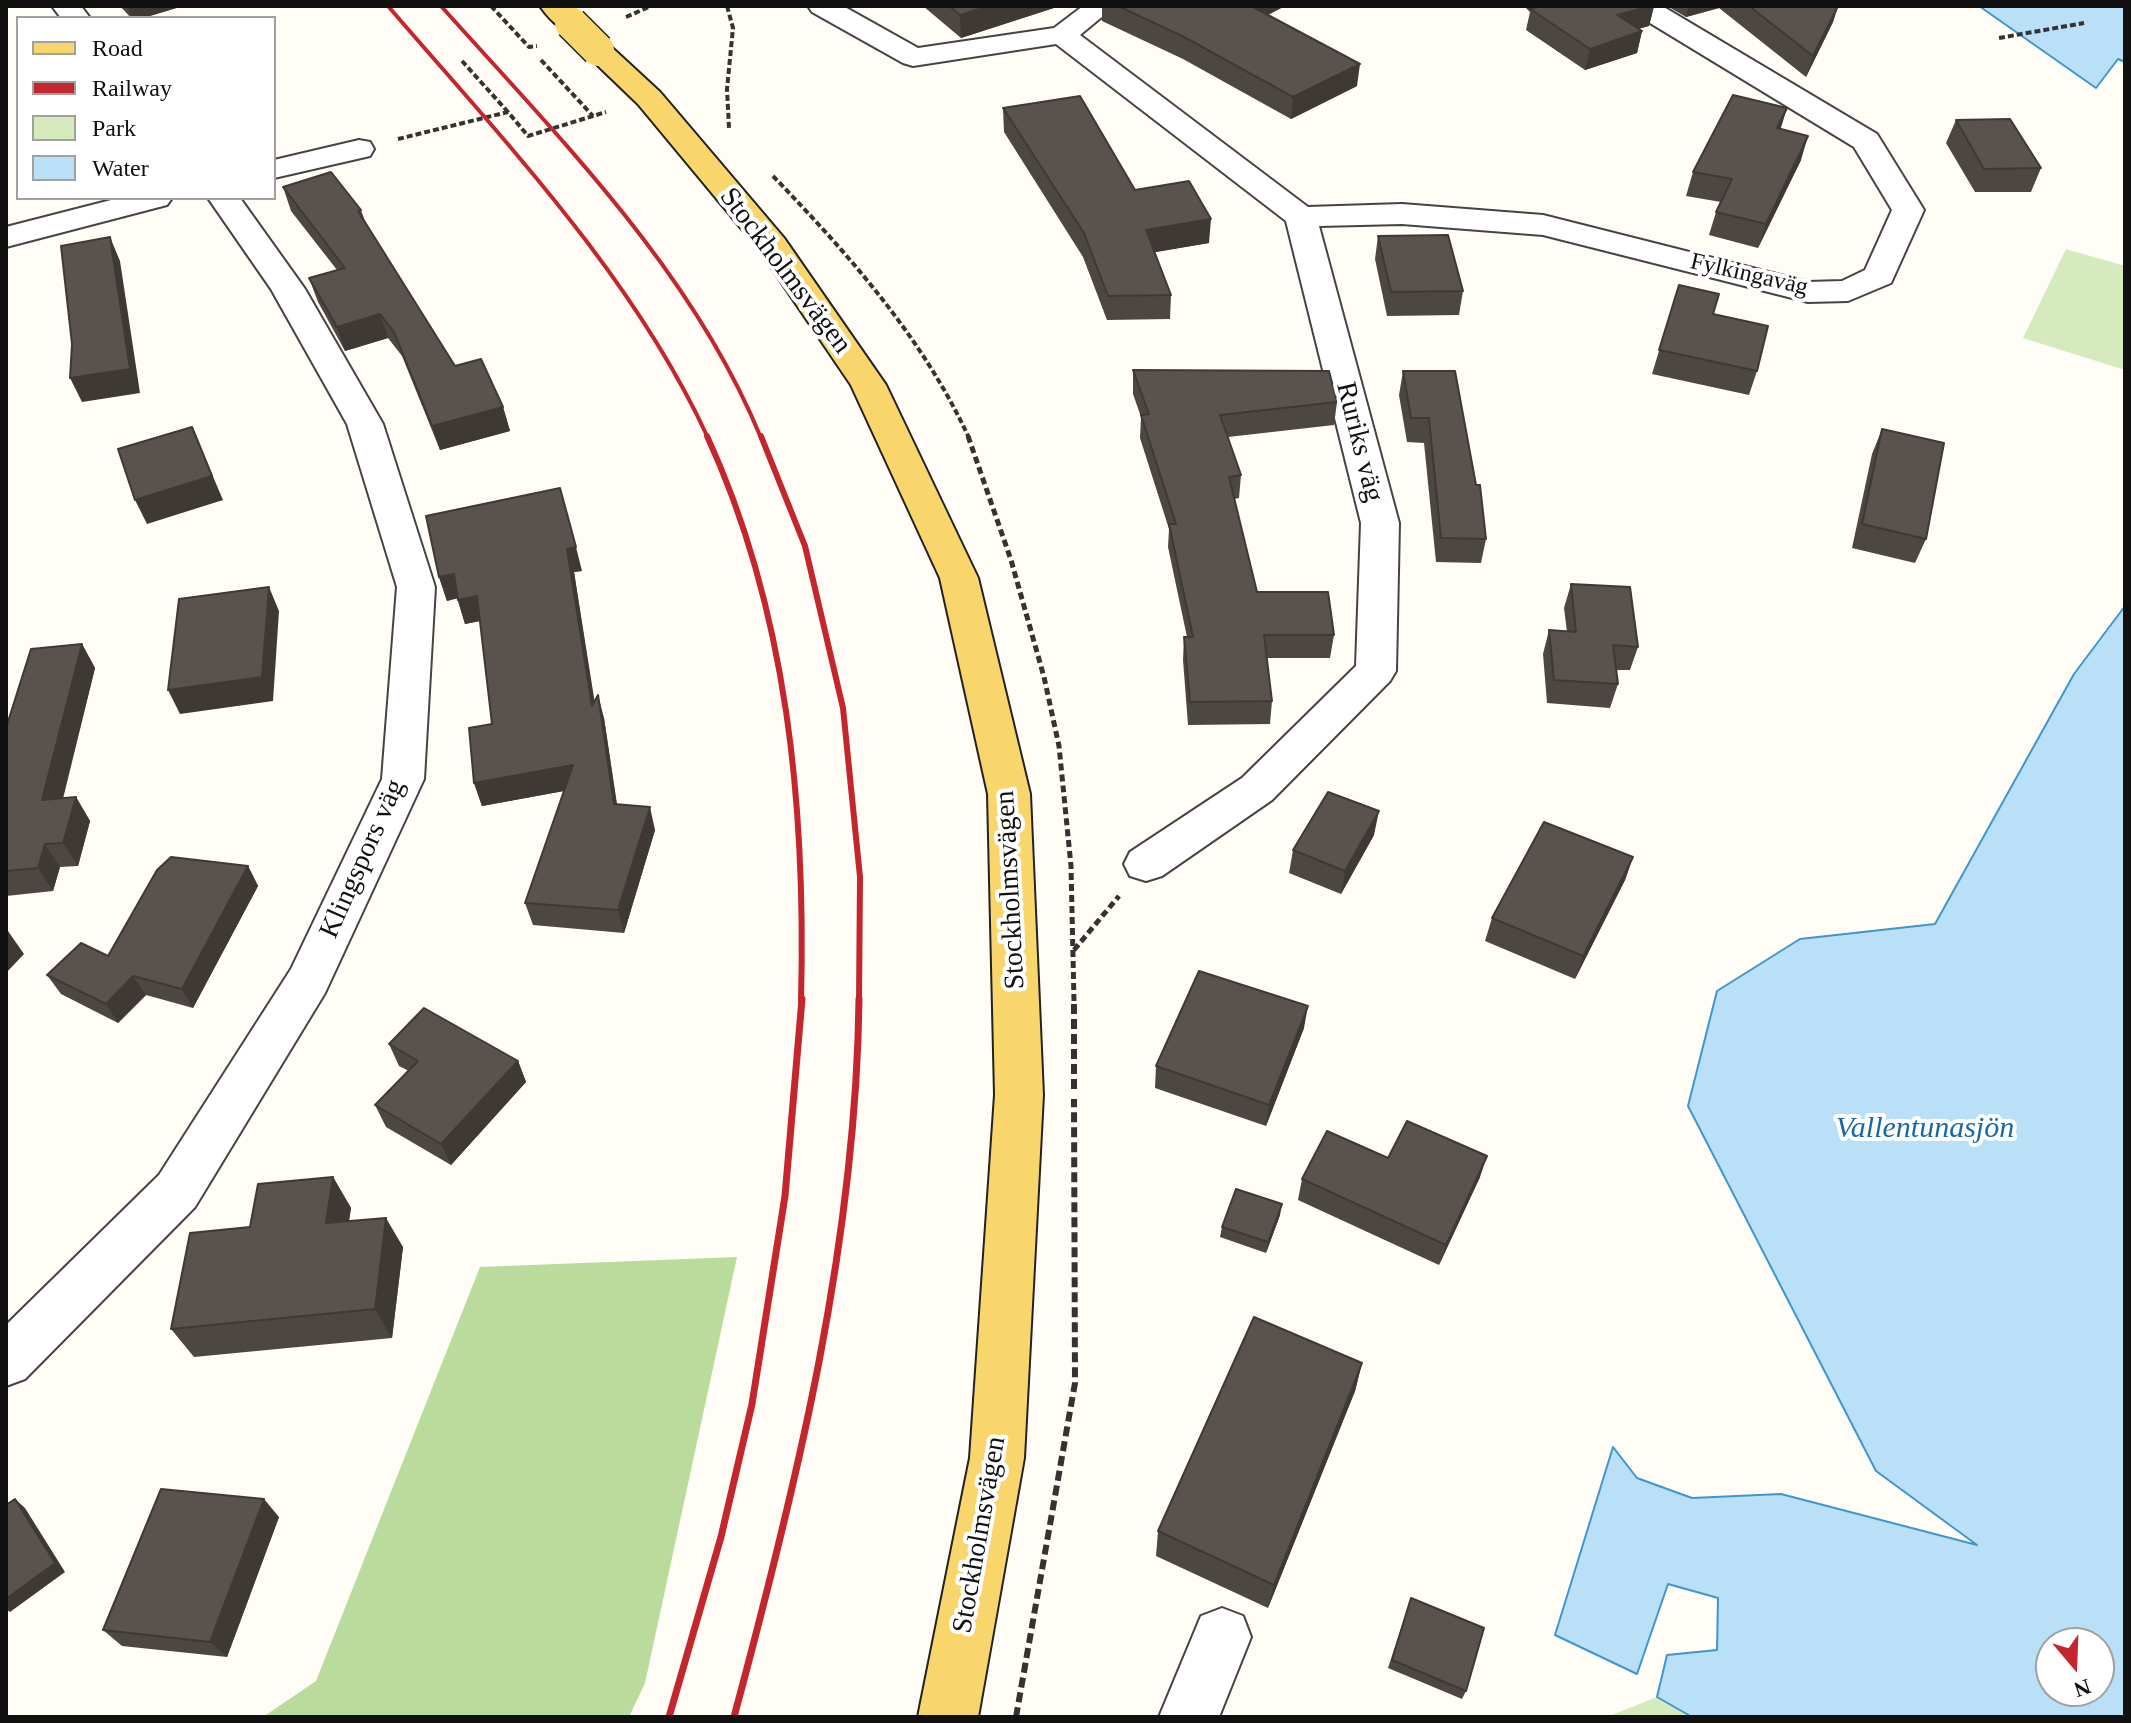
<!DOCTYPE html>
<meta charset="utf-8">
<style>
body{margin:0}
#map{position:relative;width:2131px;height:1723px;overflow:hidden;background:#fffdf5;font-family:"Times New Roman",serif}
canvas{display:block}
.frame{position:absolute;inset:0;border:8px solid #111;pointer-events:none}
.legend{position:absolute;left:16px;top:16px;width:260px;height:184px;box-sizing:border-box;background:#fff;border:2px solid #a0a0a0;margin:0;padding:10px 14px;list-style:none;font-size:24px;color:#111}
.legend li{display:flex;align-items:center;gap:16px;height:40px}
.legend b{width:40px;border:2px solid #a0a0a0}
.north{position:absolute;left:2035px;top:1627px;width:80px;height:80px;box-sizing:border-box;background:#fff;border:2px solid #a0a0a0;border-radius:50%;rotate:161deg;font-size:22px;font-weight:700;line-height:32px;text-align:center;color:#111}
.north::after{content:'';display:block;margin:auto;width:28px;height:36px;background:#c4262e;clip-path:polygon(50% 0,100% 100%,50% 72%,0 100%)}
</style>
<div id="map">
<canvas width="2131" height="1723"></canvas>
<div class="frame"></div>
<ul class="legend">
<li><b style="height:10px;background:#f9d66b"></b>Road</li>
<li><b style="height:10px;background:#c4262e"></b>Railway</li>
<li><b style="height:22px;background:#d5ebbd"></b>Park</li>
<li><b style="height:22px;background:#b9e0f7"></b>Water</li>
</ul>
<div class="north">N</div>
</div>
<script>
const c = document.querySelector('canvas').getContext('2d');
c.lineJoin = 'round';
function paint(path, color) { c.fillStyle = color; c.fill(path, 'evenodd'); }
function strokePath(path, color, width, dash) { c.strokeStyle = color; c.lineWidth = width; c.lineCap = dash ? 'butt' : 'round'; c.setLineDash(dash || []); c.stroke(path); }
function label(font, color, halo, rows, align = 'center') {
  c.font = font + ' "Times New Roman",serif'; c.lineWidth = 8; c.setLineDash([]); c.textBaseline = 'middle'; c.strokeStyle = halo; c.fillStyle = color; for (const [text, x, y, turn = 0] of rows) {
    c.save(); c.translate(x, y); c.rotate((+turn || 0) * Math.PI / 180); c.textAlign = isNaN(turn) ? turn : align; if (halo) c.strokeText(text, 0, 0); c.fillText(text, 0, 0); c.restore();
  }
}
paint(new Path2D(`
 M2066 249 2125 266V370L2023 338Z
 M1657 1697 1692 1717H1607Z`), '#d5ebbd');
paint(new Path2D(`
 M737 1257 645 1683 629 1717H263L316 1681 480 1267Z`), '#b9dc9c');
const water = new Path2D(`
 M1979 6H2125V62L2118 59 2096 88Z
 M2125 606V1717H1692L1657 1697 1667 1655 1717 1650 1718 1598 1668 1584 1637 1674 1555 1635 1613 1447 1637 1478 1692 1498 1781 1494 1977 1545 1876 1471 1688 1106 1717 991 1800 939 1935 924 2074 674ZM2051 1643H2099V1691H2051Z`);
paint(water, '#b9e0f7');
strokePath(water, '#3f96cf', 2);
const minor = new Path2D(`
 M52 6H81L90 18H61Z
 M808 6H843L918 48 1054 28 1083 6H1115L1080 35 1308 207 1402 204 1543 215 1808 282 1842 281 1865 270 1892 210 1854 147 1632 12 1628 6H1662L1877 134 1924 210 1891 283 1848 301 1808 302 1543 235 1402 224 1319 226 1399 523 1396 671 1390 681 1272 800 1162 876 1146 881 1130 876 1124 864 1130 852 1242 778 1356 666 1361 523 1286 221 1056 44 913 66 903 63 812 12Z
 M359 140 370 142 374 149 370 156 274 178V160Z
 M119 198H172L167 205 6 247V227Z
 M208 198H240L305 289 383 424 435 587 424 779 325 993 195 1207 25 1379 6 1386V1325L159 1175 291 969 382 779 397 587 347 424 271 289Z
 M1222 1608 1243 1616 1251 1637 1219 1717H1159L1201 1616Z`);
const major = new Path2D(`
 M540 6H570L585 23 581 29C562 34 551 21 540 6Z
 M598 41 608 44 660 92 784 238 886 385 978 578 1030 794 1043 1095 1024 1458 978 1717H918L970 1458 995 1095 988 794 940 578 851 385 760 251 638 104 588 56 583 50 588 44Z`);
strokePath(minor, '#444', 4);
strokePath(major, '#222', 4);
strokePath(new Path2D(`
 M491 6 529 47 537 46
 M650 6H713
 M727 6 733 28 727 89 729 128
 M626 17 651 6
 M1999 38 2084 23
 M541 60 593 116
 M462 61 508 112
 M398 139 508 112 528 136 606 112
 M773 176C849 255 923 338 969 438`), '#333', 4, [6, 3]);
strokePath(new Path2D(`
 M968 436 1011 560 1044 677 1059 746 1071 866 1074 1001
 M1074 950 1119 896`), '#333', 5, [7, 4]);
strokePath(new Path2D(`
 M1074 1089V999
 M1016 1717 1075 1383 1074 1099`), '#333', 6, [10, 5]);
paint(minor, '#fff');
paint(major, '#f9d66b');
strokePath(new Path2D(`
 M388 6C504 141 633 275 708 438
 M441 6C560 139 693 271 761 438`), '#c4262e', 4);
strokePath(new Path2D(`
 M707 436C788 612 806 810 801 1001
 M761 436 805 546 843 708 860 877 859 1001`), '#c4262e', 6);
strokePath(new Path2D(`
 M669 1717 721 1537 752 1404 785 1196 802 999
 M734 1717C797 1483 856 1243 859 999`), '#c4262e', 7);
const majorBridge = new Path2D(`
 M571 23 598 50`);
strokePath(majorBridge, '#222', 35, []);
strokePath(majorBridge, '#f9d66b', 32);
paint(new Path2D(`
 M120 6H183L143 18H131Z
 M923 6H1060L961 38Z
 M1102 6H1285L1268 15 1357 86 1291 119 1183 59 1102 21Z
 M1524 6H1654L1649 26 1638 29 1642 31 1637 53 1585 70 1526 30 1530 12Z
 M1667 6H1838L1833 22 1806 77 1719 8 1686 17Z
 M1003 108 1209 243 1154 252 1171 295 1170 319 1107 320 1083 257 1004 132Z
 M1956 120 2041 168 2031 192H1975L1946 143Z
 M1780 129 1801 160 1758 248 1709 235 1716 212 1721 202 1686 196 1693 172Z
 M283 187 361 210 366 224 455 366 503 407 510 431 440 450 402 356 388 338 345 351 318 302 309 278 337 270 291 211Z
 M1378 236 1463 291 1459 315 1387 316 1375 259Z
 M1679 285 1713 314 1757 371 1749 395 1652 374Z
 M1133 370 1337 402 1334 425 1228 437 1241 475 1239 498 1234 499 1257 592 1334 635 1330 658H1267L1272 701 1270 724 1188 725 1183 660 1184 637H1187L1168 547 1169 529 1140 438 1141 417 1133 394Z
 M1403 371H1455L1486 539 1481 563 1436 562 1424 443 1407 442 1399 395Z
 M1882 429 1926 539 1915 563 1852 548 1872 454Z
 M582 571 574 572 594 702 604 718 617 804 655 830 624 933 533 925 525 903 564 791 482 806 474 783 492 724 480 621 465 624 457 598 447 601 439 577Z
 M1571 584 1638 647 1630 670H1616L1618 684 1610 708 1547 703 1543 654 1549 630 1567 632 1564 608Z
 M82 644 95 668 63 799 76 797 90 821 78 866 60 867 53 891 6 896V728Z
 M1374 835 1341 894 1289 873 1293 850Z
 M1633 857 1625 880 1575 979 1485 941 1492 918Z
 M248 866 258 886 193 1008 146 995 118 1023 61 994 47 975 108 956Z
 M1304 1028 1266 1126 1155 1088 1156 1066Z
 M389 1044 518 1061 526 1082 451 1165 386 1127 375 1105 409 1071 399 1066Z
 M1388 1158 1480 1177 1439 1265 1298 1200 1302 1179Z
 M333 1177 351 1208 349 1221 403 1247 392 1338 194 1357 171 1329 250 1227Z
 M1280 1215 1266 1253 1220 1237 1222 1227Z
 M1362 1363 1355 1391 1268 1608 1156 1556 1158 1531Z
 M279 1517 227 1657 122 1646 103 1630Z
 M1411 1598 1466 1691 1462 1699 1388 1668Z`), '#4d4742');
paint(new Path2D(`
 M127 6H183L143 18H132Z
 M989 6H1060L961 38 960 15Z
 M1247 6H1285L1246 26Z
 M1651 6H1654L1649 26 1612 36 1617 15Z
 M1689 6H1720L1719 8 1686 17Z
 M1838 6 1833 22 1806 77 1813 56Z
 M1642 31 1637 53 1585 70 1590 49Z
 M1360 64 1357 86 1291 119 1293 97Z
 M1787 108 1780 131 1777 128Z
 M1808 136 1801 160 1758 248 1766 224Z
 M1211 219 1209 243 1145 254 1146 230Z
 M110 237 120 261 140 393 82 402 70 378Z
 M380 314 388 338 345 351 337 327Z
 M503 407 510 431 440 450 432 426Z
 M192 427 223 500 147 524 135 500Z
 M576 547 582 571 574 572 599 729 592 706 567 549Z
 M454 574 462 597 447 601 439 577Z
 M269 587 279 611 273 701 180 714 168 690Z
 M477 596 485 620 465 624 458 600Z
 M82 644 95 668 56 824 42 800Z
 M598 695 604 718 620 827 614 804Z
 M573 765 580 788 482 806 474 783Z
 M76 797 90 821 78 866 63 843Z
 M650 807 655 830 624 933 618 910Z
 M1379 811 1374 835 1341 894 1345 871Z
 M45 844 60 867 53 891 38 868Z
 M1633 857 1625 880 1575 979 1583 956Z
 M248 866 258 886 193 1008 182 989Z
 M8 931 24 954 6 973V933Z
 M133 976 146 995 118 1023 106 1004Z
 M1308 1006 1304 1028 1266 1126 1269 1105Z
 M518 1061 526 1082 451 1165 441 1144Z
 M1487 1156 1480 1177 1439 1265 1446 1245Z
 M333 1177 351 1208 344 1252 326 1223Z
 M1282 1204 1280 1215 1266 1253 1268 1242Z
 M386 1218 403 1247 392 1338 375 1309Z
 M1362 1363 1355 1391 1268 1608 1274 1585Z
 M15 1499 25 1508 65 1572 10 1612 6 1609V1599Z
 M264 1499 279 1517 227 1657 210 1642Z`), '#3f3936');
const building = new Path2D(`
 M949 6H989L960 15Z
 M1118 6H1251L1360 64 1293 97 1184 37Z
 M1540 6H1651L1617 15 1642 31 1590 49 1530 9Z
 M1749 6H1838L1813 56Z
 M1733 95 1787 108 1777 128 1808 136 1766 224 1716 212 1732 179 1693 172Z
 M1080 96 1135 190 1189 181 1211 219 1146 230 1171 295 1108 296 1084 233 1003 108Z
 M2010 119 2041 168 1984 169 1956 120Z
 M331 172 361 210 358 211 455 366 481 359 503 407 432 426 394 332 380 314 337 327 309 278 345 268 283 187Z
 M1448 235 1463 291 1391 292 1378 236Z
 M110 237 130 369 70 378 72 344 61 246Z
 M1679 285 1719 294 1713 314 1768 326 1757 371 1659 350Z
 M1133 370 1329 371 1337 402 1220 415 1241 475 1229 477 1257 592H1328L1334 635H1264L1272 701 1190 702 1184 637H1193L1169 524H1176L1141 415 1149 414Z
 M1403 371H1455L1476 485H1480L1486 539 1441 538 1429 418H1411Z
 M192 427 212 476 135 500 118 449Z
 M1882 429 1944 443 1926 539 1862 524Z
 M560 488 576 547 567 549 592 706 598 695 614 804 650 807 618 910 525 903 573 765 474 783 469 728 492 724 477 596 458 600 454 574 439 577 426 516Z
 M1571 584 1630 587 1638 647 1613 645 1618 684 1554 680 1549 630 1576 632Z
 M269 587 262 677 168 690 179 599Z
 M82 644 42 800 76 797 63 843 45 844 38 868 6 871V728L31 649Z
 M1328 792 1379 811 1345 871 1293 850Z
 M1544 822 1633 857 1583 956 1492 918Z
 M171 857 248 866 182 989 133 976 106 1004 47 975 81 943 108 956 157 870Z
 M1199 971 1308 1006 1269 1105 1156 1066Z
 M424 1008 518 1061 441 1144 375 1105 418 1061 389 1044Z
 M1407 1121 1487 1156 1446 1245 1302 1179 1327 1131 1388 1158Z
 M333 1177 326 1223 386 1218 375 1309 171 1329 190 1233 250 1227 258 1184Z
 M1236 1189 1282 1204 1268 1242 1222 1227Z
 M1254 1317 1362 1363 1274 1585 1158 1531Z
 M161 1489 264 1499 210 1642 103 1630Z
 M15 1499 55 1563 6 1599V1505Z
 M1411 1598 1484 1628 1466 1691 1392 1660Z`);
paint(building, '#5a524d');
strokePath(building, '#3f3936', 2);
label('24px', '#111', '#fff', [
 ["Fylkingaväg",1749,275,13]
]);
label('28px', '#111', '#fff', [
 ["Stockholmsvägen",785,271,53],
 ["Ruriks väg",1359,442,76],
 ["Klingspors väg",363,859,-66],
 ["Stockholmsvägen",1011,890,-93],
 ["Stockholmsvägen",980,1535,-80]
]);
label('italic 30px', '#1768a6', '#fff', [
 ["Vallentunasjön",1925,1129]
]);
</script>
